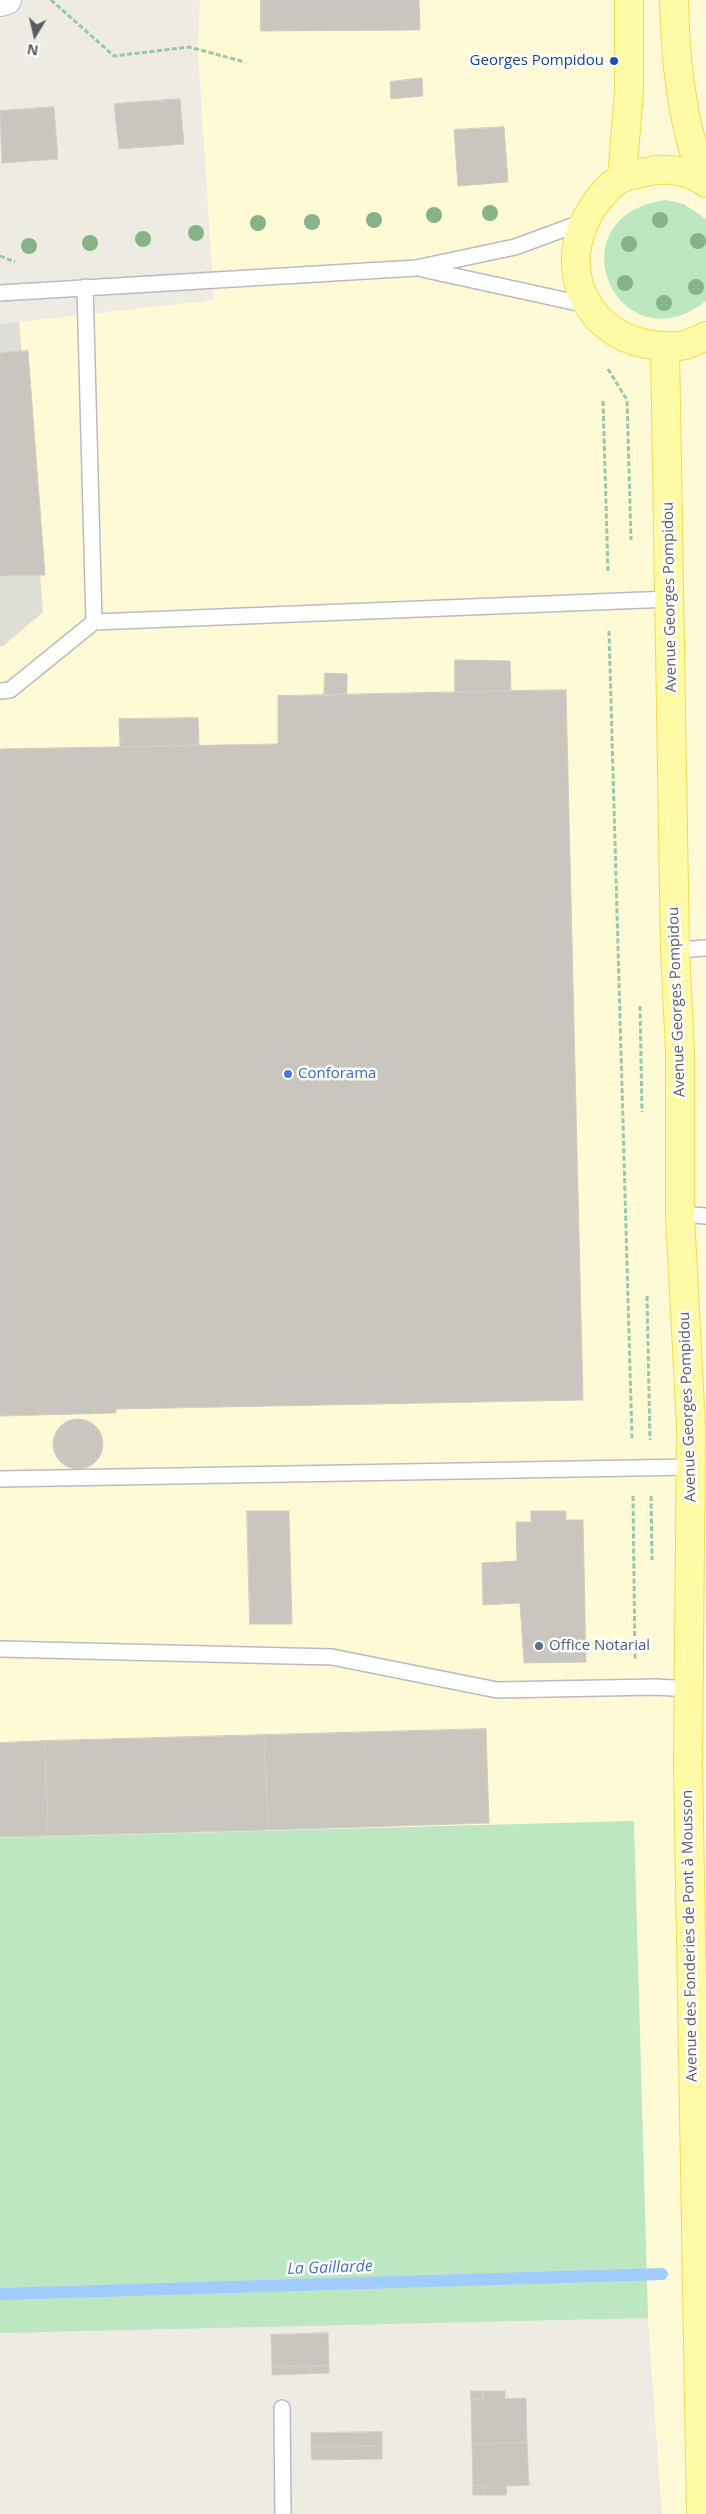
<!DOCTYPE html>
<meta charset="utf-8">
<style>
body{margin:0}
#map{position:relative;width:706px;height:2514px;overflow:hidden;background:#eeece2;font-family:"Open Sans",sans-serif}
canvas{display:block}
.north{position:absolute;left:10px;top:10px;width:50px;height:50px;-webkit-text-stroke:4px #fff;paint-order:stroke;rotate:189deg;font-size:14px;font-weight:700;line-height:20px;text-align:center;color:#5a5d63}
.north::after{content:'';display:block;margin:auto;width:18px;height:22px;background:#5a5d63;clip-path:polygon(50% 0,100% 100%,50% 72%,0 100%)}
</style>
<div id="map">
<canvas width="706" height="2514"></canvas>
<div class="north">N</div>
</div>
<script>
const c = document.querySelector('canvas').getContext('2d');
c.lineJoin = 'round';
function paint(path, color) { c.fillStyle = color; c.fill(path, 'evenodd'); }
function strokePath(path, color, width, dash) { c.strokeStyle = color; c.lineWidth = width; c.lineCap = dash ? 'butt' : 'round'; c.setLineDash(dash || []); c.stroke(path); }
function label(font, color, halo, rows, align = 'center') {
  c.font = font + ' "Open Sans",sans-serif'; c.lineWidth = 5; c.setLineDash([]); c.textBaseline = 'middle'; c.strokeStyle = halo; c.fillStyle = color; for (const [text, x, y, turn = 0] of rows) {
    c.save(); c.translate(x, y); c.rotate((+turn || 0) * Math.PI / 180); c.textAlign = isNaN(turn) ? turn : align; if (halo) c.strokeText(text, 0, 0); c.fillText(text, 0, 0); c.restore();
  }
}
paint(new Path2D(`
 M200 0H706V2514H662L648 2318 633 1821 0 1838V646H3L43 612 19 322 214 300 198 52Z`), '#fffad6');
paint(new Path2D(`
 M19 322 43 612 3 646H0V324Z`), '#deded6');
paint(new Path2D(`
 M665 200 684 204 706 219V301C618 370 550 217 665 200Z
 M634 1821 648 2318 0 2333V1838Z`), '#bde7c1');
strokePath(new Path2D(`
 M0 2294 662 2274`), '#a1ccff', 12);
const building = new Path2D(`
 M261 0H419L420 30 261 31Z
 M422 78 423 96 391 99 390 82Z
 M180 99 184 144 119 149 114 104Z
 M54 107 58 159 2 163 0 111Z
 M504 127 508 182 458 186 454 130Z
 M28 351 45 575 0 576V353Z
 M455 660 510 661 511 691 455 692Z
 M325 673 347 674V694L324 696Z
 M566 690 583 1400 116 1409V1413L0 1416V749L278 744V696Z
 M198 718 199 745 120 747 119 719Z
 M53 1444a25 25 0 1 1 50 0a25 25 0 1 1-50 0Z
 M247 1511H289L292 1624H250Z
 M531 1511H566V1520H583L586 1662 524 1663 520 1603 483 1605 482 1563 517 1561 516 1522H531Z
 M486 1729 489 1823 268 1830 264 1735Z
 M264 1735 268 1830 48 1836 45 1741Z
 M45 1741 48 1836 0 1837V1743Z
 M328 2333 329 2366 272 2367 271 2335Z
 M329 2366V2373L272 2375V2367Z
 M471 2391H483V2399L471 2400Z
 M483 2391H505V2399L526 2398 527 2443 472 2444 471 2400 483 2399Z
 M382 2432V2446L311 2447V2433Z
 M527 2443 529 2485 507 2486 506 2495H485L484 2486H473L472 2444Z
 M382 2446V2459L312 2460 311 2447Z
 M473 2486H484L485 2495H473Z`);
paint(building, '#c9c6bf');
strokePath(building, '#d3cfc0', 1);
const service = new Path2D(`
 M422 269 587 305
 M85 287 94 622 670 599
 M0 293 416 268 515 247 583 222
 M0 691 10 690 94 622
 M675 950 706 948
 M680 1214 706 1216
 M0 1479 691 1467
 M0 1649 332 1657 497 1690 655 1687 690 1689
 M282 2408 283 2514`);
const minor = new Path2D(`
 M0 2 7 0`);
const primary = new Path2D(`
 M674 0C675 60 682 125 704 181
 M622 178 629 91V0
 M706 183C689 170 665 167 645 172 638 174 629 175 623 177 612 182 600 197 593 207 556 261 581 332 647 344 660 346 673 348 685 345 692 343 699 339 706 336
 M665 347 675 950 680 1053V1214L691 1427 688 1766 701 2514`);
strokePath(service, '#babbc1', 18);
strokePath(minor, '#babbc1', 30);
strokePath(primary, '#f6d953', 30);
strokePath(new Path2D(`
 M51 0 114 56 189 47 245 62
 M0 256 15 262
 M608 369 627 400 631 540
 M603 401 608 572
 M609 631 632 1439
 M640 1006 642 1112
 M647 1296 650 1440
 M633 1496 635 1659
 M651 1496 652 1560`), '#96c8a9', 3, [5, 2.5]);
strokePath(service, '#fff', 15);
strokePath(minor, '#fff', 28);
strokePath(primary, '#fffaa6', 28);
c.fillStyle = '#86b388';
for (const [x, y] of [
 [490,213],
 [434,215],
 [374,220],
 [660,220],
 [312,222],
 [258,223],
 [196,233],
 [143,239],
 [698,241],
 [90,243],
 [629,244],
 [29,246],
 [625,283],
 [696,287],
 [664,303]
]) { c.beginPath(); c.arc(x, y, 8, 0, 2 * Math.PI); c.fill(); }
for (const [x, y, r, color] of [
 [614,61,5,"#1a4fb4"],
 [288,1074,5,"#3f7fe0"],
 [539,1646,5,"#5c6f8a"]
]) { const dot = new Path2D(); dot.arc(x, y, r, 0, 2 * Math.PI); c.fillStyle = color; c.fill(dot); strokePath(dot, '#fff', 2); }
label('15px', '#164399', '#fff', [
 ["Georges Pompidou",604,61]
], 'right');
label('15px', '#5a5d63', '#fff', [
 ["Avenue Georges Pompidou",670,597,-91],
 ["Avenue Georges Pompidou",677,1002,-92],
 ["Avenue Georges Pompidou",688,1407,-92],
 ["Avenue des Fonderies de Pont à Mousson",690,1936,-91]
]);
label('15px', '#366cbe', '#fff', [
 ["Conforama",298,1074]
], 'left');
label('15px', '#4e5e75', '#fff', [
 ["Office Notarial",549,1646]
], 'left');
label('italic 16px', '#3f73c7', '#fff', [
 ["La Gaillarde",330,2268,-2]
]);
</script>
